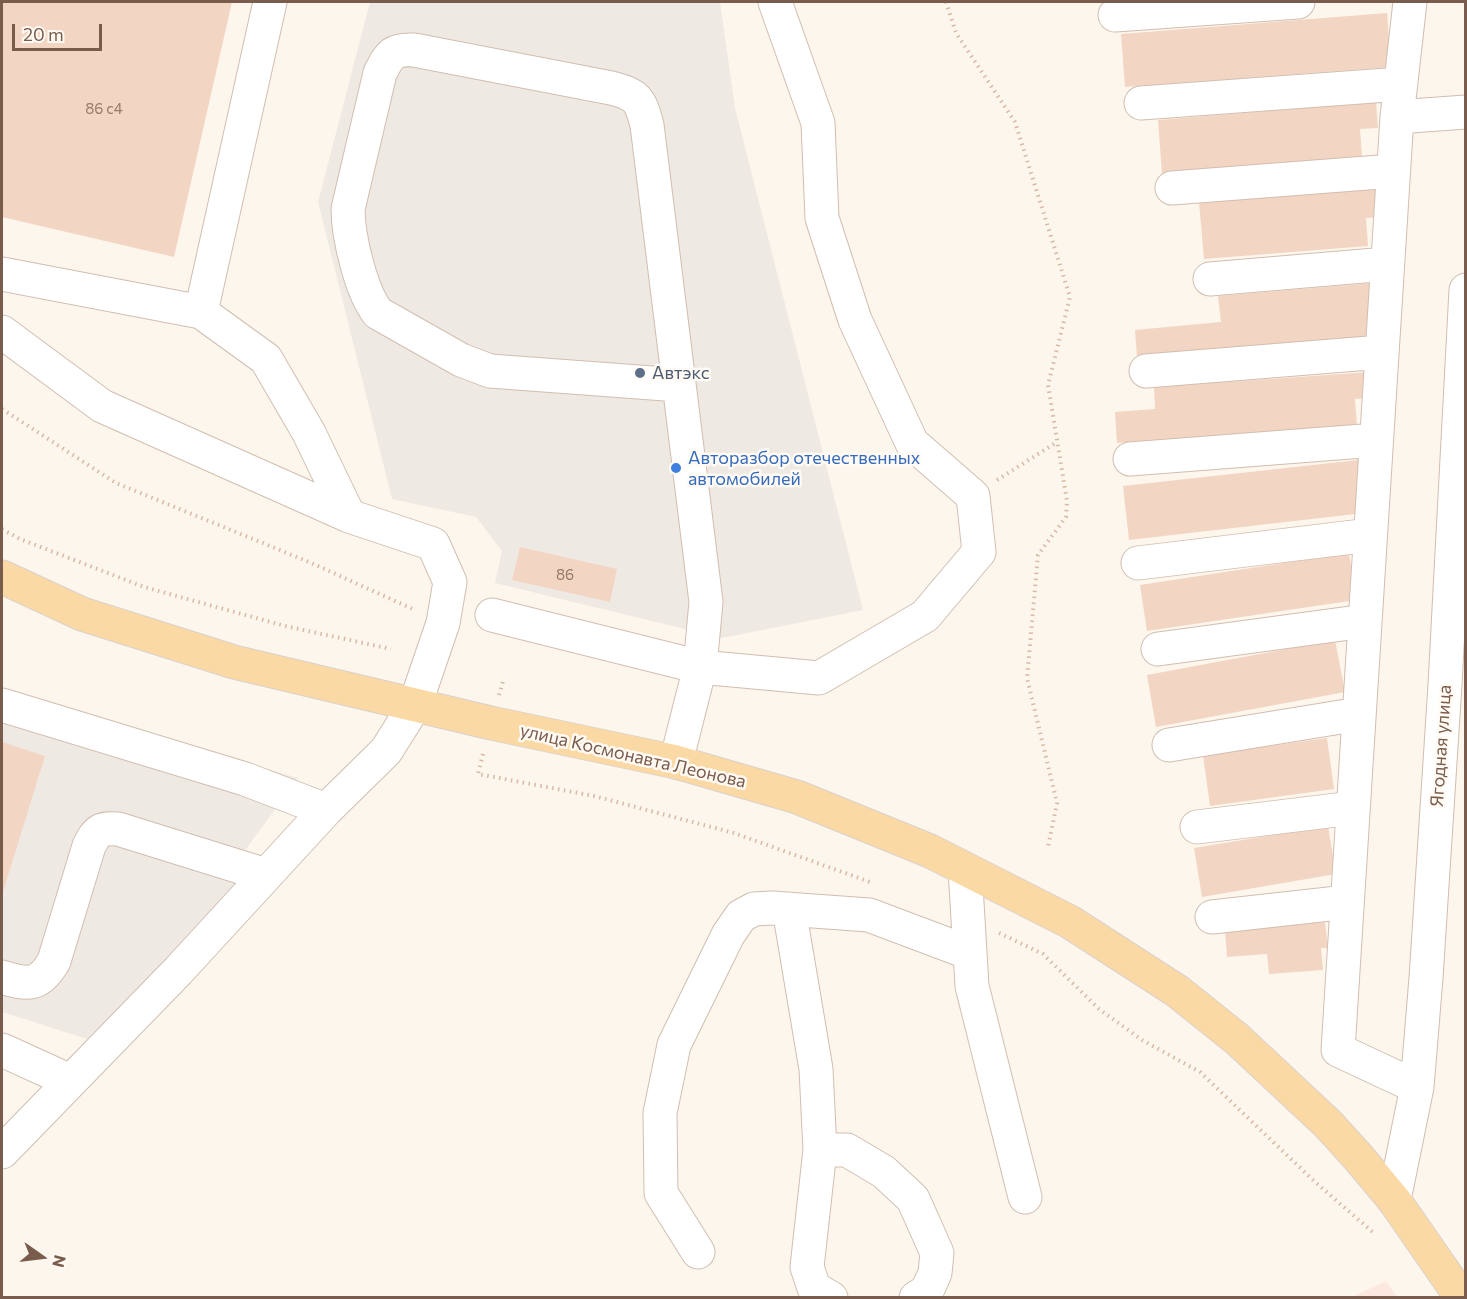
<!DOCTYPE html>
<meta charset="utf-8">
<style>
body{margin:0}
#map{position:relative;width:1467px;height:1299px;overflow:hidden;background:#fdf6ec;font-family:Commissioner,sans-serif}
canvas{display:block}
.frame{position:absolute;inset:0;border:3px solid #7a5c4d;pointer-events:none}
.north{position:absolute;left:12px;top:1227px;width:60px;height:60px;-webkit-text-stroke:4px #fffaf3;paint-order:stroke;rotate:104deg;font-size:16px;font-weight:700;line-height:24px;text-align:center;color:#7a5c4d}
.north::after{content:'';display:block;margin:auto;width:21px;height:27px;background:#7a5c4d;clip-path:polygon(50% 0,100% 100%,50% 72%,0 100%)}
.scale{position:absolute;left:12px;top:24px;width:90px;height:27px;box-sizing:border-box;border:3px solid #7a5c4d;border-top:0;padding-left:8px;font-size:18px;line-height:21px;white-space:nowrap;color:#7a5c4d;-webkit-text-stroke:4px #fffaf3;paint-order:stroke}
</style>
<div id="map">
<canvas width="1467" height="1299"></canvas>
<div class="frame"></div>
<div class="north">N</div>
<div class="scale">20 m</div>
</div>
<script>
const c = document.querySelector('canvas').getContext('2d');
c.lineJoin = 'round';
function paint(path, color) { c.fillStyle = color; c.fill(path, 'evenodd'); }
function strokePath(path, color, width, dash) { c.strokeStyle = color; c.lineWidth = width; c.lineCap = dash ? 'butt' : 'round'; c.setLineDash(dash || []); c.stroke(path); }
function label(font, color, halo, rows, align = 'center') {
  c.font = font + ' Commissioner,sans-serif'; c.lineWidth = 5; c.setLineDash([]); c.textBaseline = 'middle'; c.strokeStyle = halo; c.fillStyle = color; for (const [text, x, y, turn = 0] of rows) {
    c.save(); c.translate(x, y); c.rotate((+turn || 0) * Math.PI / 180); c.textAlign = isNaN(turn) ? turn : align; if (halo) c.strokeText(text, 0, 0); c.fillText(text, 0, 0); c.restore();
  }
}
paint(new Path2D(`
 M1386 1281 1397 1297H1352Z`), '#fde8e0');
paint(new Path2D(`
 M370 2H720L735 108 863 610 722 638 495 583 502 551 476 517 392 499 318 202Z
 M2 692 298 778 227 875 248 886 87 1039 2 1012Z`), '#efe9e4');
paint(new Path2D(`
 M2 2H232L174 257 2 217Z
 M1387 13 1391 67 1125 87 1121 34Z
 M1376 102 1378 128 1360 129 1362 158 1162 174 1158 120Z
 M1379 188 1381 217 1366 218 1368 246 1204 259 1199 202Z
 M1373 283 1378 336 1137 357 1135 330 1221 322 1218 296Z
 M1370 372 1372 398 1355 399 1357 426 1117 443 1115 412 1155 409 1154 387Z
 M1358 460 1364 513 1129 540 1123 486Z
 M520 547 617 569 610 602 512 580Z
 M1349 553 1356 600 1147 631 1140 585Z
 M1335 640 1345 692 1156 727 1147 675Z
 M1327 738 1334 789 1210 806 1203 755Z
 M2 742 45 756 2 895Z
 M1328 826 1336 874 1202 897 1194 848Z
 M1325 922 1328 948H1321L1323 970 1269 974 1267 954 1227 957 1225 930Z`), '#f3d5c3');
const minor = new Path2D(`
 M1410 2 1397 117 1338 1050 1417 1087
 M1115 15 1298 2
 M1141 103 1401 84
 M1397 117 1466 112
 M1172 188 1393 171
 M2 274 201 312 270 2
 M1210 279 1387 264
 M2 332 102 406 349 516
 M1146 371 1382 352
 M1130 459 1376 440
 M1138 563 1370 535
 M492 615 700 667 819 678 925 616 979 552 973 496 912 443 855 320 822 218 818 123 775 2
 M1158 649 1365 621
 M2 705 245 779 326 810
 M1169 745 1359 714
 M676 762 700 667 706 602 647 125C640 99 638 95 611 88L414 50C392 49 390 54 380 73L348 209C348 236 361 292 378 313L461 360 490 371 679 385
 M1197 827 1353 808
 M965 869 972 986 1025 1197
 M789 909 816 1069 820 1150 807 1267 814 1288 831 1298
 M1212 917 1347 902
 M2 977C28 985 39 987 54 961L89 846C97 830 100 828 118 829L266 875
 M2 1050 70 1081
 M820 1150H847L884 1172 913 1199 937 1253 935 1273 927 1291 916 1298
 M2 1152 178 971 326 810 386 751 415 705 443 623 450 582 433 544 349 516 309 433 266 359 201 312
 M1394 1200 1417 1087 1426 978 1445 685 1466 290
 M698 1252 661 1193 660 1113 674 1045 728 935 741 916 754 909 772 908 869 915 970 953`);
const major = new Path2D(`
 M2 577 82 614 234 662 491 723 676 762 797 797 930 851 1070 922 1177 991 1237 1039 1328 1124 1358 1157 1394 1200 1462 1298`);
strokePath(minor, '#d1beb0', 35);
strokePath(major, '#dad1cd', 35);
strokePath(new Path2D(`
 M946 2 956 33 1015 122 1070 297 1048 385 1067 501 1066 517 1038 555 1027 678 1057 803 1048 847
 M2 409 116 483 309 562 415 610
 M997 480 1057 442
 M2 529 20 539 144 587 285 626 391 649
 M499 695 504 678
 M483 754 478 774 594 796 734 833 870 882
 M999 933 1043 954 1099 1009 1142 1040 1200 1072 1314 1181 1375 1234`), '#d9b8a5', 4, [1.5, 4.5]);
strokePath(minor, '#fff', 33);
strokePath(major, '#fbd9a5', 33);
for (const [x, y, r, color] of [
 [640,373,6,"#5c6f8a"],
 [676,468,6,"#3f7fe0"]
]) { const dot = new Path2D(); dot.arc(x, y, r, 0, 2 * Math.PI); c.fillStyle = color; c.fill(dot); strokePath(dot, '#fffaf3', 2); }
label('15px', '#987a6a', null, [
 ["86 с4",104,109],
 ["86",565,575]
]);
label('18px', '#4e5e75', '#fffaf3', [
 ["Автэкс",652,373]
], 'left');
label('18px', '#366cbe', '#fffaf3', [
 ["Авторазбор отечественных",688,458],
 ["автомобилей",688,479]
], 'left');
label('18px', '#7a5c4d', '#fffaf3', [
 ["Ягодная улица",1441,746,-86],
 ["улица Космонавта Леонова",633,756,13]
]);
</script>
